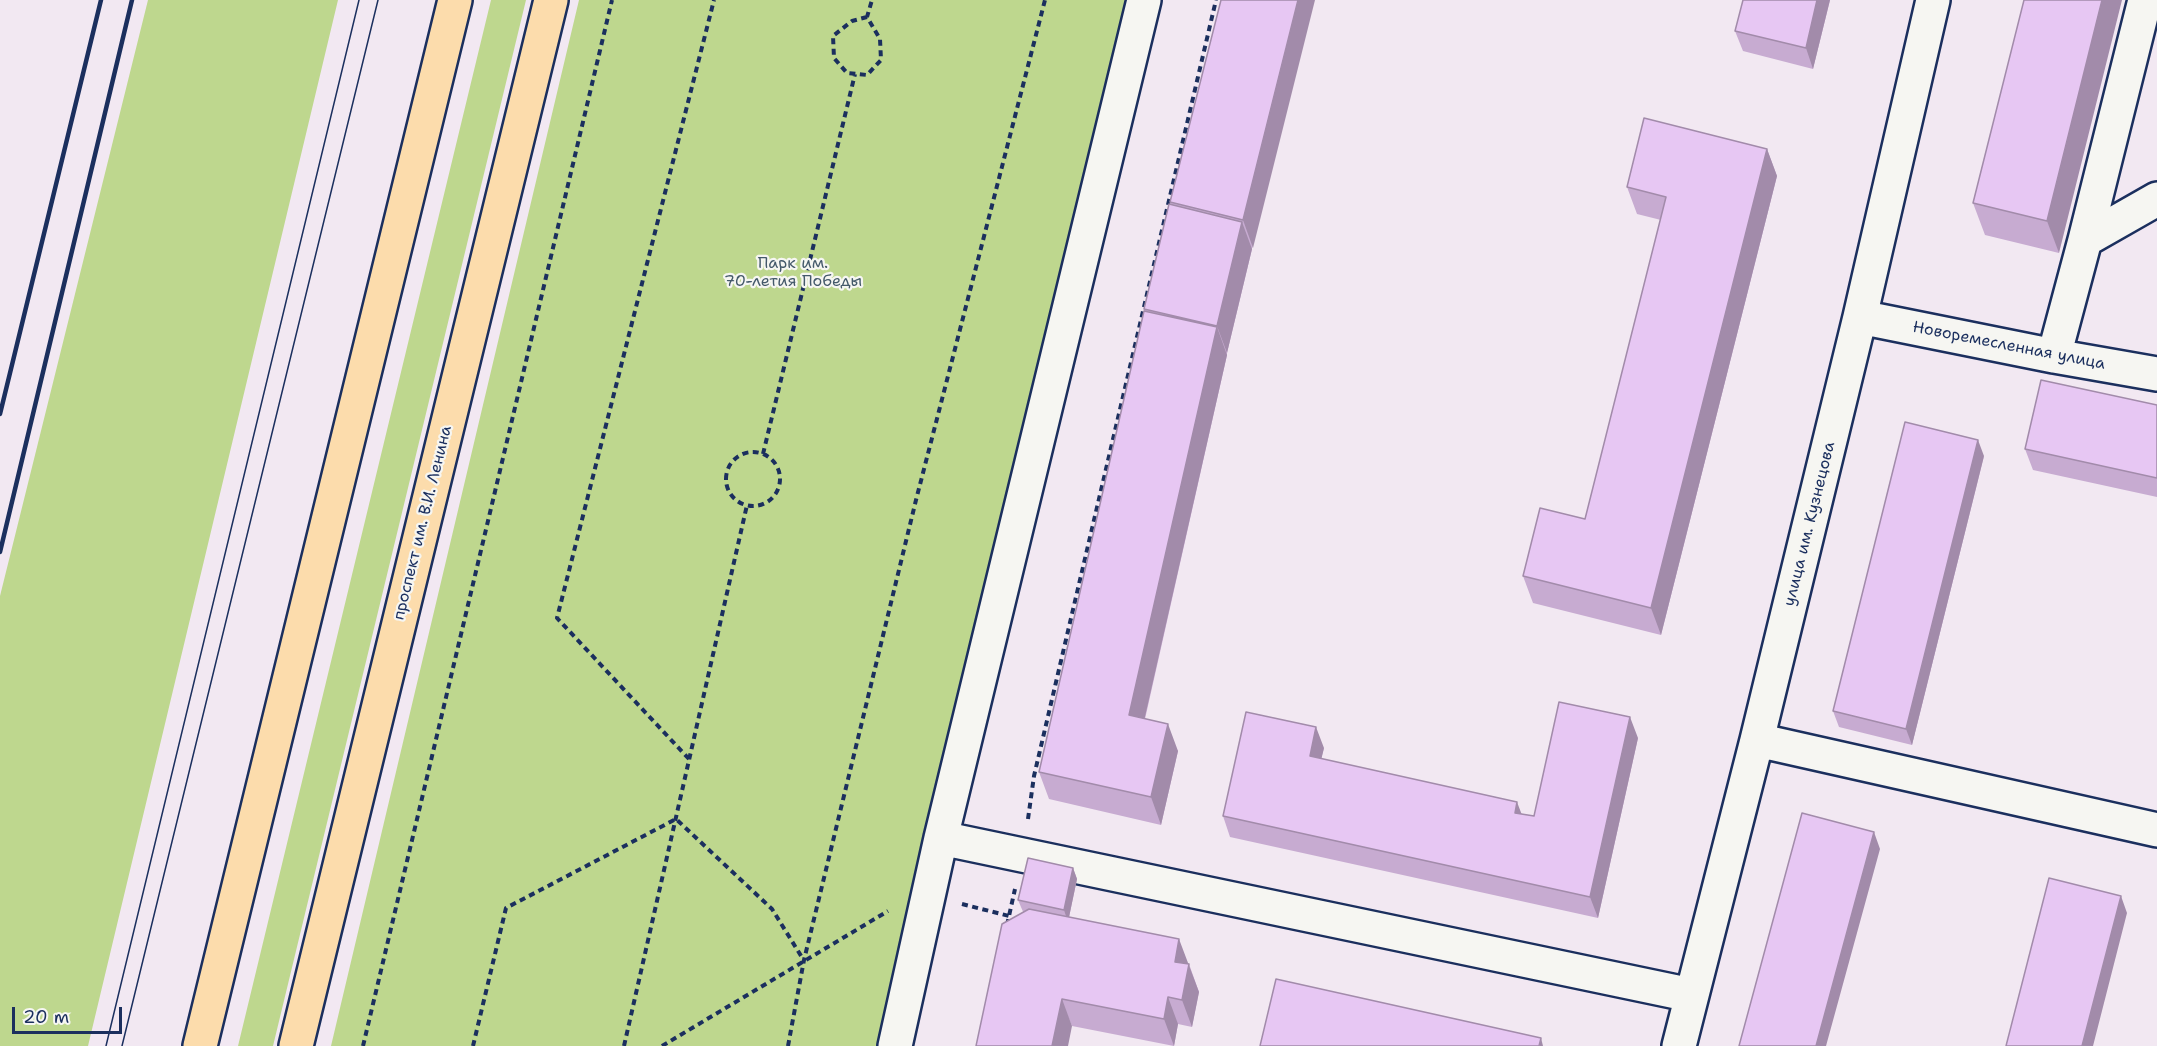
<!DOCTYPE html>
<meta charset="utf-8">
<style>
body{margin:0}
#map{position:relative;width:2157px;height:1046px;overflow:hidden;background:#f2e8f2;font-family:"Shantell Sans",sans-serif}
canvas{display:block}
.scale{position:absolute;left:12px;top:1007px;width:110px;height:27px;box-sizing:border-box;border:3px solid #1b2f5e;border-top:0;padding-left:8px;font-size:18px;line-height:21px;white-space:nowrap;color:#1b2f5e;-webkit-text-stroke:4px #f6f6f2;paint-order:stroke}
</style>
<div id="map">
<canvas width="2157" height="1046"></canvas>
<div class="scale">20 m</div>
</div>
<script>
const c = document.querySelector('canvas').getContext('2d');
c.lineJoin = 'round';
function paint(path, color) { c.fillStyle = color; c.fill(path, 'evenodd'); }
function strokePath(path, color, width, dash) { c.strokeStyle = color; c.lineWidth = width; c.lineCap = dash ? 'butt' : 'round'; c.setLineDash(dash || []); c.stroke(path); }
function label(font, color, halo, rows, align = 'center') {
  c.font = font + ' "Shantell Sans",sans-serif'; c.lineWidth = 4.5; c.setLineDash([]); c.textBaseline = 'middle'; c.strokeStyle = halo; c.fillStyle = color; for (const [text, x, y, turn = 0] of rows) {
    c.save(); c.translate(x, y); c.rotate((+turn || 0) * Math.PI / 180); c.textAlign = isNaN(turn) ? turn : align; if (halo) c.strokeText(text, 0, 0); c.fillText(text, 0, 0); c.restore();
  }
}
paint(new Path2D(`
 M148 0H338L88 1046H0V596Z
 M491 0H526L273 1046H238Z
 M579 0H1138L889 1046H331Z`), '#bed78e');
const minor = new Path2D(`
 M2085 240 2145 0
 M1860 317 2054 356 2157 374
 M2054 356 2085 240 2157 199
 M1757 740 2157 830
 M941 838 1691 995
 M895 1046 941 838 1144 0
 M1679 1046 1757 740 1860 317 1933 0`);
const major = new Path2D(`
 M200 1046 455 0
 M296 1046 551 0`);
strokePath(minor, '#1b2f5e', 38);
strokePath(major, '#1b2f5e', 38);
strokePath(new Path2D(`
 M867 17 852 21 833 36 834 58 847 73 867 75 881 60 880 39 867 17 872 0
 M726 479a27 27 0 1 1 54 0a27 27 0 1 1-54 0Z
 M763 454 855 74
 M689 759 557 618 714 0
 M1028 819 1034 776 1216 0
 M962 904 1009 916
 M1007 925 1015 889
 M363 1046 612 0
 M473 1046 506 908 676 819 772 909 803 959
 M624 1046 747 505
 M662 1046 888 911
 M788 1046 804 960 916 500 1045 0`), '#1b2f5e', 4, [6, 4.5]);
strokePath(minor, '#f6f6f2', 33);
strokePath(major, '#fcdcac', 33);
strokePath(new Path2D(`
 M106 1046 359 0
 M122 1046 378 0`), '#1b2f5e', 1.5);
strokePath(new Path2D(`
 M0 414 101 0
 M0 552 132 0`), '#1b2f5e', 4.5);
paint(new Path2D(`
 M1221 0 1253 248 1252 247V249L1227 353V355L1145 719 1178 751 1161 825 1049 799 1039 772 1144 311V309L1171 204 1170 202Z
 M1830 0 1813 69 1743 51 1735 31Z
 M2024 0 2059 253 1985 235 1973 203Z
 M1767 149 1777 176 1661 635 1533 603 1523 576 1585 519 1661 220 1637 214 1627 187Z
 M2157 405V497L2033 470 2025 449Z
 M1984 456 1912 745 1839 727 1833 711Z
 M1638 738 1598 918 1230 837 1223 816 1324 748 1321 759 1522 814 1534 816Z
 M1073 868 1077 879 1069 917 1189 964 1199 992 1192 1027 1178 1024 1174 1046 1072 1026 1018 900Z`), '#c7abd1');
paint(new Path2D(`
 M1298 0H1315L1253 248 1243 220Z
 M1817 0H1830L1813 69 1806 48Z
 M2102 0H2122L2059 253 2047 221Z
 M1767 149 1777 176 1661 635 1651 608Z
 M1242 222 1252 249 1227 353 1217 326Z
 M1217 327 1227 355 1139 743 1129 715Z
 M1978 440 1984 456 1912 745 1906 729Z
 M1630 717 1638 738 1598 918 1590 897Z
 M1168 724 1178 751 1161 825 1151 797Z
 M1316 727 1324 748 1317 777 1310 756Z
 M1517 802 1525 823 1515 813Z
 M1874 832 1880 849 1826 1046H1816Z
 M1073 868 1077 879 1068 922 1064 910Z
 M2121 896 2127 913 2093 1046H2082Z
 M1179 939 1199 992 1192 1027 1182 1000 1175 962Z
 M1168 997 1178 1024 1174 1046 1164 1019Z
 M1062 999 1072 1026 1068 1046H1052Z
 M1541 1038 1543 1046H1539Z`), '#a28baa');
const building = new Path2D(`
 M1221 0H1298L1243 220 1170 202Z
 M1743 0H1817L1806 48 1735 31Z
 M2024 0H2102L2047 221 1973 203Z
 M1644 118 1767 149 1651 608 1523 576 1540 508 1585 519 1666 197 1627 187Z
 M1169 204 1242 222 1217 326 1144 309Z
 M1144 311 1217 327 1129 715 1168 724 1151 797 1039 772Z
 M2041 380 2157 405V478L2025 449Z
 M1905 422 1978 440 1906 729 1833 711Z
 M1559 702 1630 717 1590 897 1223 816 1246 712 1316 727 1310 756 1517 802 1515 813 1534 816Z
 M1802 813 1874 832 1816 1046H1739Z
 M1028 858 1073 868 1064 910 1018 900Z
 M2049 878 2121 896 2082 1046H2006Z
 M1029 909 1179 939 1175 962 1189 964 1182 1000 1168 997 1164 1019 1062 999 1052 1046H976L1002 924Z
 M1276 979 1541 1038 1539 1046H1260Z`);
paint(building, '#e7c7f3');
strokePath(building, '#a28baa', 1.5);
label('16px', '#44596a', '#f6f6f2', [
 ["Парк им.",793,264],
 ["70-летия Победы",793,282]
]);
label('16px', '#1b2f5e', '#f6f6f2', [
 ["Новоремесленная улица",2009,346,11],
 ["проспект им. В.И. Ленина",423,523,-76],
 ["улица им. Кузнецова",1810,524,-76]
]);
</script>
